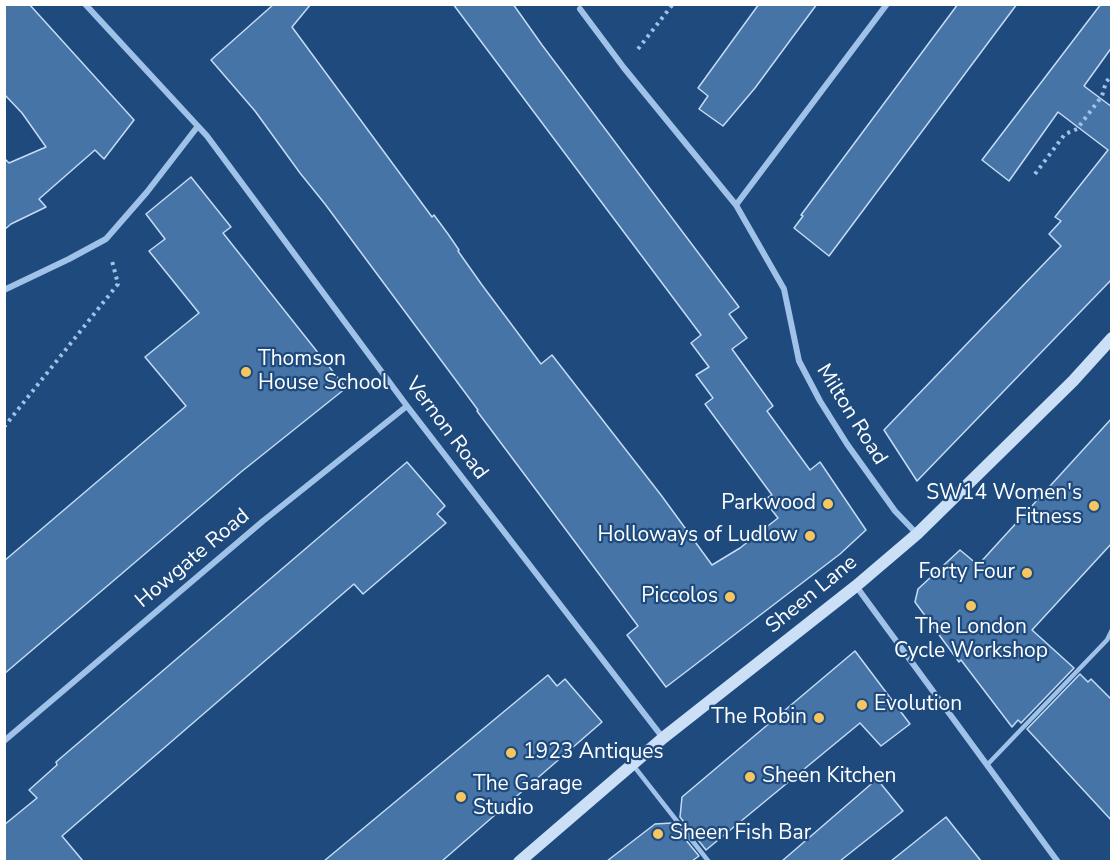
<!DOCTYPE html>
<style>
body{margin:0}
#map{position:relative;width:1116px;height:866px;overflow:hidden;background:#1e4a7d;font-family:"Nunito Sans",sans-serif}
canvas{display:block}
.frame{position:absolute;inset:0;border:6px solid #fff;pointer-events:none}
</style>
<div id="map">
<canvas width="1116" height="866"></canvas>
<div class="frame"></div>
</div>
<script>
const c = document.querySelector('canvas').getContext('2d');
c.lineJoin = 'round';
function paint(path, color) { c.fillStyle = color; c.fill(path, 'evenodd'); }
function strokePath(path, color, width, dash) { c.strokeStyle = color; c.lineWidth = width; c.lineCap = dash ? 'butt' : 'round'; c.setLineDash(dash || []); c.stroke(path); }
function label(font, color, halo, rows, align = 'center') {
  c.font = font + ' "Nunito Sans",sans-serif'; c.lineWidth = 4.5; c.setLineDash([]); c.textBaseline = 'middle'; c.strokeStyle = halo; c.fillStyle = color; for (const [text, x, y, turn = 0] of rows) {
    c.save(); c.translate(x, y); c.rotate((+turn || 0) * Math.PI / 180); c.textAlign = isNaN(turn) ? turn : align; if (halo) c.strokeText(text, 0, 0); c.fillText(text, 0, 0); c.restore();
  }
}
const building = new Path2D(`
 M4 4H29L134 120 104 159 95 150 39 199 46 207 11 224 4 230V158L9 163 46 147 22 113 4 94Z
 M274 4H311L292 27 432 217 434 215 448 234 459 250 458 251 482 285 541 364 552 355 661 495 712 565 740 548 778 518 764 500 772 495 705 404 713 398 696 375 709 367 691 343 701 335 453 4H513L542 45 739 307 729 314 747 338 732 349 773 406 767 411 810 470 820 462 866 530 840 554 666 687 627 635 638 626 477 411 478 410 325 204 300 173 255 111 211 60Z
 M759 4H817L755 88 723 126 699 109 708 96 698 88Z
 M958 4H1017L829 256 794 228 803 216 801 215Z
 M1101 4H1112V47L1084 86 1112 107V279L917 481 884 430 1061 246 1049 234 1061 221 1055 217 1108 150 1058 112 1009 181 982 160Z
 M191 177 231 227 223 233 346 388 241 472 4 674V561L186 406 145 357 199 313 149 251 165 239 146 214Z
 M1112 418V543L1032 630 1074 668 1021 723 1018 720 1012 727 961 660 959 662 915 602 918 589 960 550 978 565Z
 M407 462 445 506 437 514 446 523 363 594 354 584 62 836 83 861H4V825L37 798 29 790 57 765 56 762Z
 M855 651 910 724 881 746 860 723 706 850 680 817 682 797Z
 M1080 674 1088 682 1091 679 1112 700V821L1027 729Z
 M548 675 557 686 565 679 602 722 442 861H324Z
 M877 779 903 811 840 861H782Z
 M946 817 981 861H891Z
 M672 823 699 856 692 861H607L655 824Z`);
paint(building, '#4674a7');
strokePath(building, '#c4dcf6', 1.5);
strokePath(new Path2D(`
 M638 49 673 4
 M1035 174 1065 134 1077 129 1102 96 1106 82 1112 75
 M4 427 118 284 112 261`), '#a0c2e8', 4, [3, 4.5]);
strokePath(new Path2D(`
 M633 765 709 862
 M987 765 1107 640 1112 630`), '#a0c2e8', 4.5);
strokePath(new Path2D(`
 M85 4 207 136 407 406 663 738
 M887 4 736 205 784 289 799 361 820 401 847 444 895 511 917 534
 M580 9 624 68 736 205
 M4 290 69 259 106 239 147 192 198 126
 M856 586 1058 862
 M4 741 263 521 407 406`), '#a0c2e8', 6);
strokePath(new Path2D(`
 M519 862 663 738 856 586 917 534 1073 381 1112 338`), '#cbdff6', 12);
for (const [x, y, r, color] of [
 [246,372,6,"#f7c75f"],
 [828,504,6,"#f7c75f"],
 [1094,506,6,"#f7c75f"],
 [810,536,6,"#f7c75f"],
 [1027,573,6,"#f7c75f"],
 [730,597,6,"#f7c75f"],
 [971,606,6,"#f7c75f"],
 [862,705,6,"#f7c75f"],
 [819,718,6,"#f7c75f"],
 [511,753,6,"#f7c75f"],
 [750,777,6,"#f7c75f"],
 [461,797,6,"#f7c75f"],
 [658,834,6,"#f7c75f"]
]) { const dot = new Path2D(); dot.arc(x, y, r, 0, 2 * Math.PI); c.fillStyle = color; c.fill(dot); strokePath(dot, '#1e4a7d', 2); }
label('21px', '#fff', '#1e4a7d', [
 ["Thomson",258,360],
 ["House School",258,384],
 ["SW14 Women's",1082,494,"right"],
 ["Fitness",1082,518,"right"],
 ["Parkwood",816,504,"right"],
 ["Holloways of Ludlow",798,536,"right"],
 ["Forty Four",1015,573,"right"],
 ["Piccolos",718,597,"right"],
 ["The London",971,628,"center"],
 ["Cycle Workshop",971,652,"center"],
 ["Evolution",874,705],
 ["The Robin",807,718,"right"],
 ["1923 Antiques",523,753],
 ["Sheen Kitchen",762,777],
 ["The Garage",473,785],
 ["Studio",473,809],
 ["Sheen Fish Bar",670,834]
], 'left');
label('21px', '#fff', '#1e4a7d', [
 ["Milton Road",851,415,58],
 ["Vernon Road",446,429,53],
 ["Howgate Road",193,559,-40],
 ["Sheen Lane",812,595,-39]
]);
</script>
